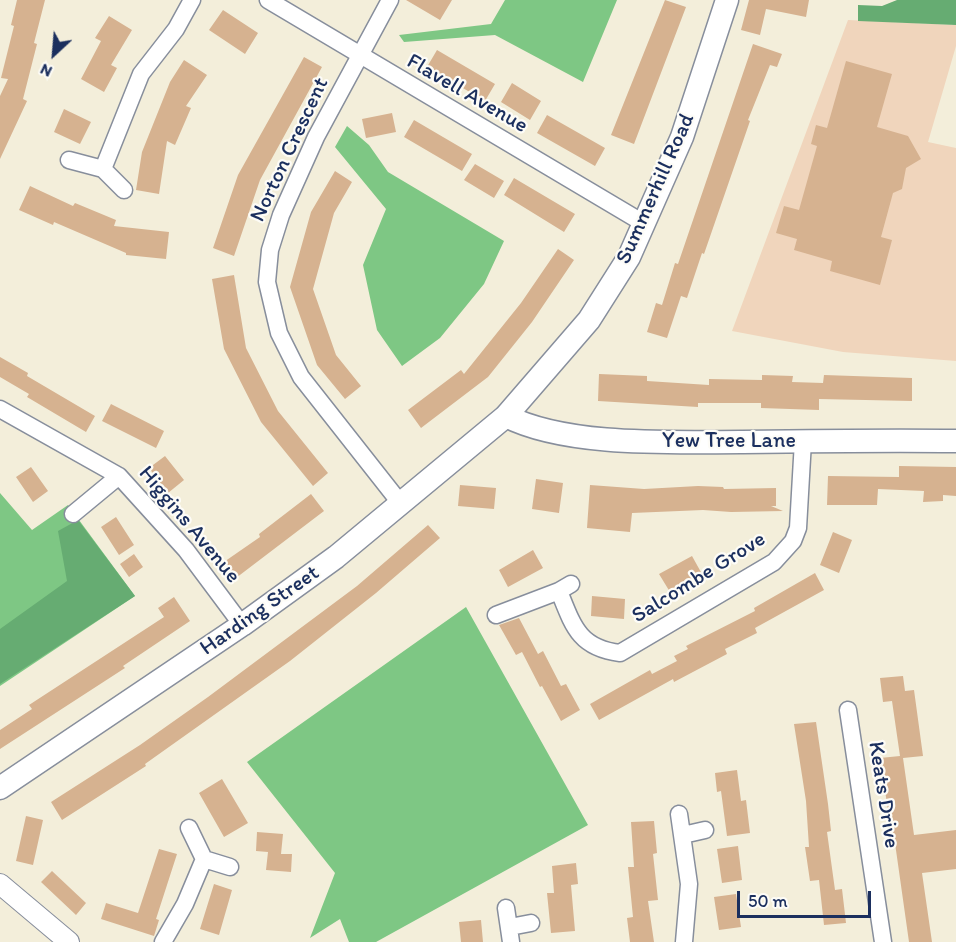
<!DOCTYPE html>
<style>
body{margin:0}
#map{position:relative;width:956px;height:942px;overflow:hidden;background:#f3eeda;font-family:Itim,sans-serif}
canvas{display:block}
.north{position:absolute;left:24px;top:24px;width:60px;height:60px;-webkit-text-stroke:4px #fdfcf7;paint-order:stroke;rotate:206deg;font-size:16px;font-weight:700;line-height:24px;text-align:center;color:#1b2f5e}
.north::after{content:'';display:block;margin:auto;width:21px;height:27px;background:#1b2f5e;clip-path:polygon(50% 0,100% 100%,50% 72%,0 100%)}
.scale{position:absolute;left:737px;top:891px;width:134px;height:27px;box-sizing:border-box;border:3px solid #1b2f5e;border-top:0;padding-left:8px;font-size:18px;line-height:21px;white-space:nowrap;color:#1b2f5e;-webkit-text-stroke:4px #fdfcf7;paint-order:stroke}
</style>
<div id="map">
<canvas width="956" height="942"></canvas>
<div class="north">N</div>
<div class="scale">50 m</div>
</div>
<script>
const c = document.querySelector('canvas').getContext('2d');
c.lineJoin = 'round';
function paint(path, color) { c.fillStyle = color; c.fill(path, 'evenodd'); }
function strokePath(path, color, width, dash) { c.strokeStyle = color; c.lineWidth = width; c.lineCap = dash ? 'butt' : 'round'; c.setLineDash(dash || []); c.stroke(path); }
function label(font, color, halo, rows, align = 'center') {
  c.font = font + ' Itim,sans-serif'; c.lineWidth = 4.5; c.setLineDash([]); c.textBaseline = 'middle'; c.strokeStyle = halo; c.fillStyle = color; for (const [text, x, y, turn = 0] of rows) {
    c.save(); c.translate(x, y); c.rotate((+turn || 0) * Math.PI / 180); c.textAlign = isNaN(turn) ? turn : align; if (halo) c.strokeText(text, 0, 0); c.fillText(text, 0, 0); c.restore();
  }
}
paint(new Path2D(`
 M848 20 956 25V46L928 142 956 148V361L843 352 732 331Z`), '#f0d5bc');
paint(new Path2D(`
 M505 0H617L583 82 495 35 404 42 399 35 491 24Z
 M347 126 369 145 388 172 504 241 484 284 440 338 402 366 377 330 363 265 386 209 335 147Z
 M0 493 32 530 68 505 135 596 0 686Z
 M466 607 588 825 376 942H349L340 919 310 938 335 873 247 762Z`), '#7ec784');
paint(new Path2D(`
 M897 0H956V25L858 21V5L882 6Z
 M78 520 135 596 0 684V629L67 581 58 531Z`), '#66ac72');
paint(new Path2D(`
 M17 0H45L34 43 37 44 23 99 27 101 0 159V96L8 79 1 78 14 26 11 25Z
 M406 0H452L440 20Z
 M665 0 686 7 634 144 611 135Z
 M749 0H809L806 17 766 9 760 35 741 30Z
 M223 10 258 33 245 54 209 30Z
 M109 16 132 30 111 65 117 68 104 92 81 79 101 41 95 38Z
 M753 44 782 54 777 67 770 65 748 120 750 121 704 254 702 253 687 298 681 296 667 338 647 332 656 303 662 305 675 263 678 264Z
 M437 50 495 84 485 101 427 67Z
 M304 57 322 67 260 180 234 256 213 248 238 175Z
 M184 60 207 75 186 106 191 108 175 145 167 141 159 194 136 190 142 152 170 82Z
 M846 61 892 74 877 127 908 136 921 159 906 168 902 189 893 193 881 237 892 240 880 285 830 271 832 261 794 250 797 239 776 233 784 206 799 210 817 146 811 144 816 125 827 128Z
 M512 83 541 101 530 120 501 102Z
 M64 109 91 122 80 144 54 132Z
 M392 113 396 132 366 138 362 119Z
 M547 115 605 148 595 166 537 133Z
 M414 120 472 154 462 171 404 137Z
 M475 164 504 181 494 198 464 180Z
 M335 171 352 182 334 213 313 289 336 355 361 386 345 399 317 365 290 287 311 212Z
 M514 178 575 214 564 232 504 195Z
 M30 186 73 206 75 203 116 220 114 226 169 232 166 259 126 255V253L54 222 53 225 19 210Z
 M558 249 574 260 532 322 488 377 421 428 408 410 461 370 464 374 521 303Z
 M234 275 246 348 278 411 328 473 313 486 261 422 224 349 212 279Z
 M0 357 28 373 27 376 95 416 86 432 27 397 29 394 0 377Z
 M599 374 647 376V381L709 385V379L762 380V375L793 376 792 382 823 383 824 375 912 378V401L819 399V410L761 408V403H698V407L598 401Z
 M111 404 164 431 156 448 102 421Z
 M165 456 184 480 168 493 149 468Z
 M899 466 956 467V496L943 495V501L923 502 924 491 878 489 877 505H827L828 476 899 477Z
 M31 467 48 491 33 502 16 477Z
 M536 479 563 483 559 513 532 509Z
 M460 485 496 488 494 509 458 506Z
 M590 485 644 489 698 486 723 487 724 489 776 488V506H771L783 511 731 512 703 510 632 513 630 532 587 528Z
 M311 494 324 511 232 581 221 564 260 537 259 534Z
 M116 517 134 545 119 555 101 527Z
 M428 525 440 538 376 593 290 661 145 764 146 766 62 820 51 802 140 745 208 697 357 586Z
 M833 532 852 540 839 573 820 565Z
 M533 550 543 568 508 587 499 570Z
 M134 554 143 567 129 577 120 564Z
 M692 556 702 574 670 592 659 574Z
 M815 573 824 590 755 628 757 633 725 649 727 654 674 682 673 679 599 720 590 704 650 670 652 674 677 661 674 656 688 649 686 646 755 611 754 608Z
 M592 596 625 599 624 619 591 616Z
 M174 597 190 621 123 666 125 668 0 749V730L32 709 29 705 164 617 158 608Z
 M519 618 538 654 543 651 561 686 566 684 580 710 561 721 542 686 540 687 522 652 516 655 499 625Z
 M903 676 905 691 914 690 923 756 903 758 914 835 956 830V869L922 873 932 942H909L894 836H892L880 758 900 756 892 701 883 702 880 678Z
 M816 722 828 804 831 831 827 832 835 890 842 889 846 923 824 925 819 880 810 881 805 847H809L806 801 794 724Z
 M737 770 741 801 746 800 750 833 727 836 721 791 717 792 715 773Z
 M222 779 248 823 224 837 199 793Z
 M26 816 43 820 33 865 16 861Z
 M654 821 657 853 653 854 658 900 648 901 654 942H630L627 918 633 917 628 867H634L631 822Z
 M257 832 283 834 281 854H292L291 872 266 870 268 852 256 851Z
 M738 846 742 880 722 883 717 849Z
 M159 849 177 854 156 919 159 920 154 936 101 919 106 903 138 913Z
 M576 863 578 884 571 885 575 931 551 933 547 893H554L552 866Z
 M52 871 86 903 76 915 41 882Z
 M214 884 232 890 219 935 200 929Z
 M736 894 741 927 719 930 714 897Z
 M481 920 483 942H461L459 922Z`), '#d6b290');
const minor = new Path2D(`
 M268 0 645 224
 M390 0 316 137 281 215 270 250 267 282 279 333 301 377 401 504
 M69 160 103 169 124 190
 M103 169 141 74 176 29 192 0
 M0 409 119 476 186 550 242 625
 M73 514 119 476
 M559 591C573 626 579 648 620 653L774 562 793 541 798 528 803 441
 M496 615 559 591 571 584
 M848 710 883 942
 M679 814 689 884 684 942
 M189 828 204 859 230 867
 M683 835 705 830
 M506 908 511 942
 M510 927 531 923
 M163 942 185 904 204 859`);
const tertiary = new Path2D(`
 M0 884 69 942`);
const secondary = new Path2D(`
 M506 416C567 447 673 442 741 442 813 441 884 440 956 441
 M0 788 242 625 336 557 506 416 589 320 629 257 682 137 727 0`);
strokePath(minor, '#878e9c', 19);
strokePath(tertiary, '#878e9c', 22);
strokePath(secondary, '#878e9c', 25);
strokePath(minor, '#fff', 16);
strokePath(tertiary, '#fff', 20);
strokePath(secondary, '#fff', 22);
label('22px', '#1b2f5e', '#fdfcf7', [
 ["Flavell Avenue",467,94,30],
 ["Norton Crescent",290,150,-65],
 ["Summerhill Road",656,189,-66],
 ["Yew Tree Lane",729,441],
 ["Higgins Avenue",189,525,50],
 ["Salcombe Grove",699,578,-32],
 ["Harding Street",260,611,-35],
 ["Keats Drive",883,795,81]
]);
</script>
